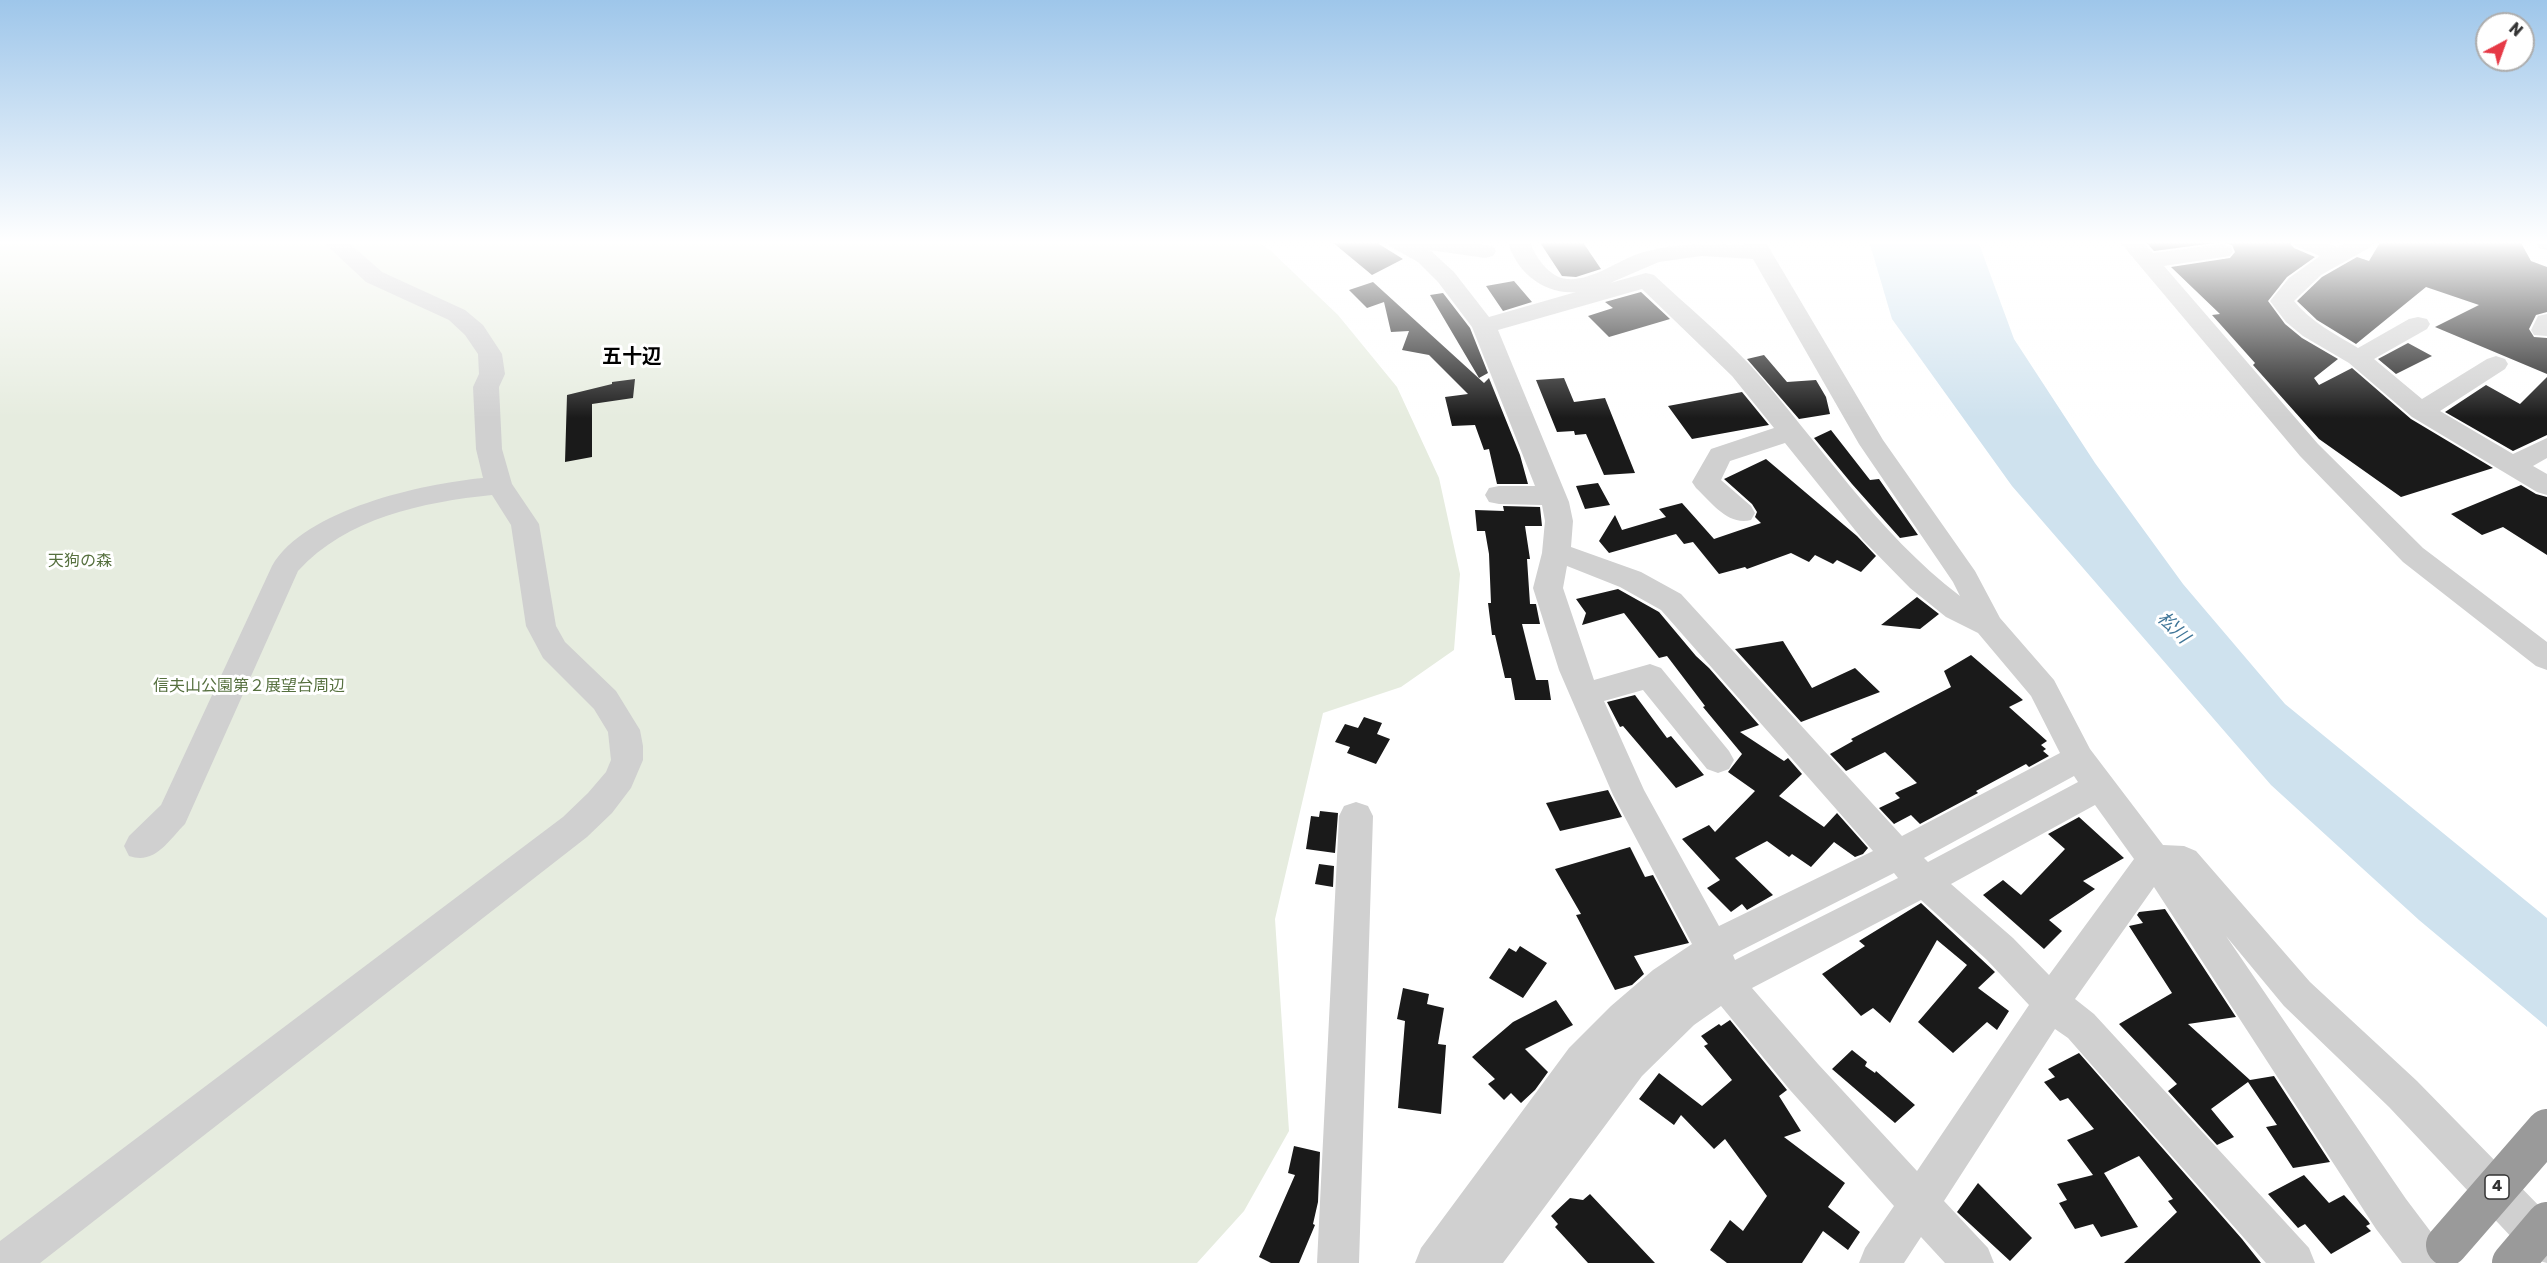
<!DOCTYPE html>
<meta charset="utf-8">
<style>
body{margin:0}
#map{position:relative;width:2547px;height:1263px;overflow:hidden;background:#fff;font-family:Rubik,sans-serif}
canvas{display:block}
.north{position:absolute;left:2475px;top:12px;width:60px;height:60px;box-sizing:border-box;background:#fff;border:2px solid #adadad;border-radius:50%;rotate:41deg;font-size:16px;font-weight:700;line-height:24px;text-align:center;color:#333}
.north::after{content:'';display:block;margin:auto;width:21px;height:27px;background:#e63946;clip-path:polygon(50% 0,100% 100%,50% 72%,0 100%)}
</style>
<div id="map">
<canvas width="2547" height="1263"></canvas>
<div class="north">N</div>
</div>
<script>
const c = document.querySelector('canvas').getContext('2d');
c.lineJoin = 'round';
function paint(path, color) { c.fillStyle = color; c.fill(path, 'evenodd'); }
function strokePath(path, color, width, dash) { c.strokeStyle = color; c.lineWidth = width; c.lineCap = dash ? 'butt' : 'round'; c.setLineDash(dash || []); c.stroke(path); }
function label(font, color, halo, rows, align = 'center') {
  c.font = font + ' Rubik,"Noto Sans JP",sans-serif'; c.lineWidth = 6; c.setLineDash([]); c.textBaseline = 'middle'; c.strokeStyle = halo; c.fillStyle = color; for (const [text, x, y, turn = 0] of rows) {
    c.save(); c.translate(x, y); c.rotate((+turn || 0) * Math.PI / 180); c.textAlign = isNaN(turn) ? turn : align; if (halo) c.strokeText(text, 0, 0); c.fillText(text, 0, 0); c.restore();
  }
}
paint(new Path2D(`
 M0 241H1256L1271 251 1338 315 1397 387 1439 478 1460 574 1454 650 1401 687 1323 713 1275 919 1289 1131 1244 1211 1197 1263H0Z`), '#e6ecdf');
paint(new Path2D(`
 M1869 241H1978L2014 339 2095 463 2183 584 2285 704 2547 918V1027L2419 920 2271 785 2012 486 1892 319Z`), '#cfe2ee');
paint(new Path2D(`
 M1331 241H1374L1403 259 1372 275Z
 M1539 241H1582L1601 269 1576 277 1562 276Z
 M2145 241H2288L2294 248 2315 257 2287 277 2268 301 2285 324 2302 338 2338 359 2314 378 2319 385 2352 368 2411 419 2493 468 2401 497 2319 439 2253 365 2255 363 2212 315 2220 314 2171 267 2230 258 2235 252 2232 245 2222 242 2154 251Z
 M2381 241H2520L2531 261 2547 267V312L2536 315 2529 329 2534 337 2547 338V374L2435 327 2479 305 2426 287 2356 344 2317 320 2297 301 2322 277 2357 257 2369 261Z
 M1514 281 1532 302 1503 311 1486 286Z
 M1373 282 1484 383 1489 378 1520 455 1528 484H1497L1489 449 1484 450 1475 425 1452 426 1445 397 1468 394 1429 355 1402 350 1409 331 1391 332 1384 302 1367 308 1349 290Z
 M1641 292 1670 319 1609 337 1588 316 1613 308 1605 302Z
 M1443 293 1470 328 1488 373 1479 378 1430 295Z
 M2408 343 2432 356 2396 374 2378 359Z
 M1764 355 1787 382 1816 380 1826 397 1830 414 1799 419 1747 359Z
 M2547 377V435L2513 451 2445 412 2486 385 2520 404Z
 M1564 378 1574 402 1605 398 1635 473 1604 475 1586 434 1575 435 1574 431 1557 432 1536 380Z
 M635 379 633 398 592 404V457L565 462 567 395 612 384V382Z
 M1742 392 1769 425 1692 439 1668 406Z
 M1831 430 1870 480 1879 479 1918 535 1900 538 1852 484 1814 438Z
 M1766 459 1857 536 1876 556 1861 572 1837 560 1833 564 1815 555 1809 562 1791 553 1747 569 1745 567 1719 574 1693 542 1684 544 1676 534 1609 553 1599 541 1615 515 1622 530 1666 517 1659 509 1682 503 1714 539 1761 523 1755 517 1757 512 1752 504 1724 479Z
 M1598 483 1610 505 1585 509 1576 486Z
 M2521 485 2536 494 2547 497V555L2503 527 2482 535 2451 514Z
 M1503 506 1540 507 1542 526H1525L1530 559H1527L1530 604H1536L1540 624H1522L1536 680H1548L1551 700H1515L1511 678H1505L1495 635H1492L1488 603H1491L1489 554 1485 531H1477L1475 510 1504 511Z
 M1618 589 1659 612 1696 656 1709 668 1759 725 1740 732 1784 761 1788 758 1802 774 1779 796 1824 827 1837 813 1868 848 1863 854 1855 857 1834 842 1811 867 1792 854 1789 857 1767 841 1735 858 1773 895 1747 910 1742 904 1731 912 1707 888 1720 880 1682 839 1709 825 1715 832 1755 791 1728 772 1742 754 1703 707 1705 706 1667 656 1659 658 1624 613 1582 625 1586 613 1576 599Z
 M1917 597 1939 614 1920 629 1881 625Z
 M1783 641 1812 688 1855 668 1880 692 1801 722 1735 649Z
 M1971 655 2023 700 2009 707 2047 741 2041 745 2046 749 2043 751 2049 756 2029 767 2026 764 1976 791 1978 793 1920 824 1911 815 1894 824 1879 808 1900 798 1895 793 1917 783 1885 752 1846 771 1830 754 1853 741 1851 739 1951 687 1944 671Z
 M1635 695 1667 738 1671 736 1704 775 1676 788 1623 726 1620 727 1607 702Z
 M1364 717 1382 723 1377 734 1390 739 1376 764 1347 753 1350 747 1335 742 1345 724 1358 728Z
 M1608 790 1622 817 1560 831 1546 803Z
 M1320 811 1338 813 1335 853 1306 849 1311 816 1319 817Z
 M2079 817 2124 858 2083 881 2095 889 2049 920 2062 931 2044 949 1983 895 2003 880 2021 895 2065 849 2048 834Z
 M1630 847 1645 877 1653 875 1689 943 1634 956 1644 974 1632 985 1615 990 1576 915 1581 914 1555 869Z
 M1319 864 1334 866 1333 887 1315 884Z
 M1921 903 1995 972 1978 988 2009 1011 1997 1030 1987 1022 1953 1053 1918 1022 1967 965 1937 940 1890 1023 1873 1008 1861 1016 1822 974 1865 946 1859 941Z
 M2165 909 2236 1017 2188 1024 2250 1080 2274 1076 2330 1162 2293 1168 2266 1127 2277 1125 2248 1082 2211 1109 2234 1137 2217 1145 2168 1091 2177 1084 2119 1024 2172 993 2129 926 2143 923 2137 915 2139 912Z
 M1520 946 1547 963 1523 998 1489 978 1509 948 1516 952Z
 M1403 988 1429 994 1427 1004 1444 1008 1438 1044 1446 1045 1441 1114 1398 1108 1405 1021 1397 1019Z
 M1556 1000 1573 1025 1525 1049 1548 1072 1535 1090 1521 1103 1511 1093 1504 1100 1488 1084 1495 1079 1472 1057 1513 1022Z
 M1730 1020 1787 1090 1779 1096 1801 1131 1784 1137 1845 1183 1828 1207 1860 1232 1848 1250 1823 1231 1802 1263H1727L1710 1250 1730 1220 1743 1231 1767 1196 1725 1139 1714 1149 1681 1115 1674 1125 1639 1099 1659 1073 1702 1106 1732 1080 1704 1046 1708 1044 1701 1036 1719 1024 1721 1026Z
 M1852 1050 1867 1062 1865 1066 1875 1073 1876 1071 1915 1105 1895 1123 1832 1069Z
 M2079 1053 2242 1239 2261 1263H2124L2177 1212 2168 1201 2173 1199 2139 1156 2104 1173 2138 1227 2101 1237 2093 1224 2075 1229 2059 1203 2067 1200 2057 1184 2093 1175 2067 1140 2094 1129 2068 1098 2060 1101 2044 1082 2055 1077 2048 1069Z
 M1294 1146 1320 1152 1318 1202 1313 1224 1315 1225 1299 1263H1271L1259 1257 1295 1175 1288 1173Z
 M2304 1175 2329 1203 2344 1195 2368 1221 2370 1224 2366 1226 2371 1231 2331 1254 2305 1224 2298 1228 2268 1194Z
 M1978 1183 2032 1238 2010 1261 1957 1212Z
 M1590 1194 1655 1263H1588L1555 1227 1558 1224 1551 1216 1570 1198 1583 1200Z`), '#1a1a1a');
paint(new Path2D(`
 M322 241H347L382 272 465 310 483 325 502 354 505 374 499 387 502 449 512 484 539 524 556 626 565 642 616 691 640 730 643 746V760L631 788 612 813 587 837 40 1263H0V1241L563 817 588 793 606 772 611 760 608 732 594 709 543 658 526 626 511 525 492 495C423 502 346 518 298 571L185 824C168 841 155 865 129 856L124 846 129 836 161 805 272 566C305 509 422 484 483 478L476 449 473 387 479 374 478 354 465 335 449 320 366 282Z
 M1386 241H1464L1493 246 1496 251 1493 256 1485 258 1430 250 1454 272 1489 317 1576 292C1545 295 1515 272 1508 241H1530C1534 256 1550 278 1567 279 1592 281 1617 261 1640 253 1676 242 1709 244 1745 245L1743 241H1765L1883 440 1975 571 2000 618 2054 680 2090 749 2163 845 2184 846 2196 851 2310 982 2417 1081 2547 1214V1263L2532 1259 2389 1107 2284 1006 2226 936 2406 1199 2443 1248 2449 1263H2402L2376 1229 2154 887 2075 999 2094 1014 2309 1248 2315 1263H2266L2068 1038 2055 1029 1944 1201 1988 1248 1994 1263H1945L1921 1237 1904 1263H1859L1865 1248 1894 1206 1790 1090 1721 1006 1694 1025 1642 1076 1503 1263H1415L1421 1248 1569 1048 1611 1006 1653 970 1692 944 1613 795 1559 670 1533 588 1542 553 1545 521 1542 505 1499 504 1489 502 1485 495 1489 488 1499 486H1535L1472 327 1438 282 1418 262 1389 246ZM1701 256 1753 259 1859 444 1953 582 1960 596C1876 532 1820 443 1751 366 1721 334 1686 305 1654 275L1646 273 1610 283 1659 262ZM1642 289 1732 376 1774 428 1711 449 1692 482 1696 488C1712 503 1728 526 1751 520L1755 513 1751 506 1721 480 1730 461 1785 443 1863 540 1910 588 1946 617 1978 633 2031 696 2060 753 1902 836 1681 594 1641 572 1571 547 1573 521 1569 502 1498 330ZM1567 566 1620 587 1661 610 1873 851 1719 926 1644 790 1604 701 1643 690 1707 769 1718 773 1729 769 1734 760 1729 751 1661 668 1650 664 1594 680 1563 588ZM2074 776 2078 782 1928 862 1924 858ZM2095 805 2134 859 2049 975 2013 938 1951 884ZM1894 873 1898 878 1735 960 1733 955 1738 952ZM1921 900 1987 960 2029 1005 1917 1171 1818 1064 1752 988Z
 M2119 241H2142L2153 253 2222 244 2230 246 2233 251 2230 256 2164 266 2318 444 2423 548 2547 642V670L2536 666 2403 562 2300 456Z
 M2292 241H2323L2337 247 2349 241H2375L2369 248 2321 275 2294 301C2311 322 2335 334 2358 348L2409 319 2418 317 2427 319 2430 324 2427 329 2374 359 2422 399 2487 359 2496 356 2505 359 2508 364 2505 369 2440 411 2513 454 2547 438V458L2533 466 2547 474V495L2537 492 2412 417 2349 363 2303 336 2286 322 2270 301 2289 278 2320 256 2295 246Z
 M2535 241H2547V250L2539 248Z
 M2547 314V336L2534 335 2531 330 2538 316Z
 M1356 802 1368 806 1373 816 1359 1263H1317L1339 816 1344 806Z`), '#d0d0d0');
strokePath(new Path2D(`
 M2447 1245 2547 1130
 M2513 1263 2547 1223`), '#9a9a9a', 42);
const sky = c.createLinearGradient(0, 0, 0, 418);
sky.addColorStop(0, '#9ec6ea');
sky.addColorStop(0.58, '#fff');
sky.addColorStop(1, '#ffffff00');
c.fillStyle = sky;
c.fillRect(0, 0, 2547, 418);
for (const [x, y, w] of [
 [2497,1187,24]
]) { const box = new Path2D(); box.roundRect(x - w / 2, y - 12, w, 24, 4.5); c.fillStyle = '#fff'; c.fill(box); strokePath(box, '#333', 1.5); }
label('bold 15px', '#333', null, [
 ["4",2497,1187]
]);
label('16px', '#56703f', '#fff', [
 ["天狗の森",80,561],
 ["信夫山公園第２展望台周辺",249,686]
]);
label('italic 18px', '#3f7597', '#fff', [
 ["松川",2173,628,44]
]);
label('bold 20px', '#000', '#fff', [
 ["五十辺",632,357]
]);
</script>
